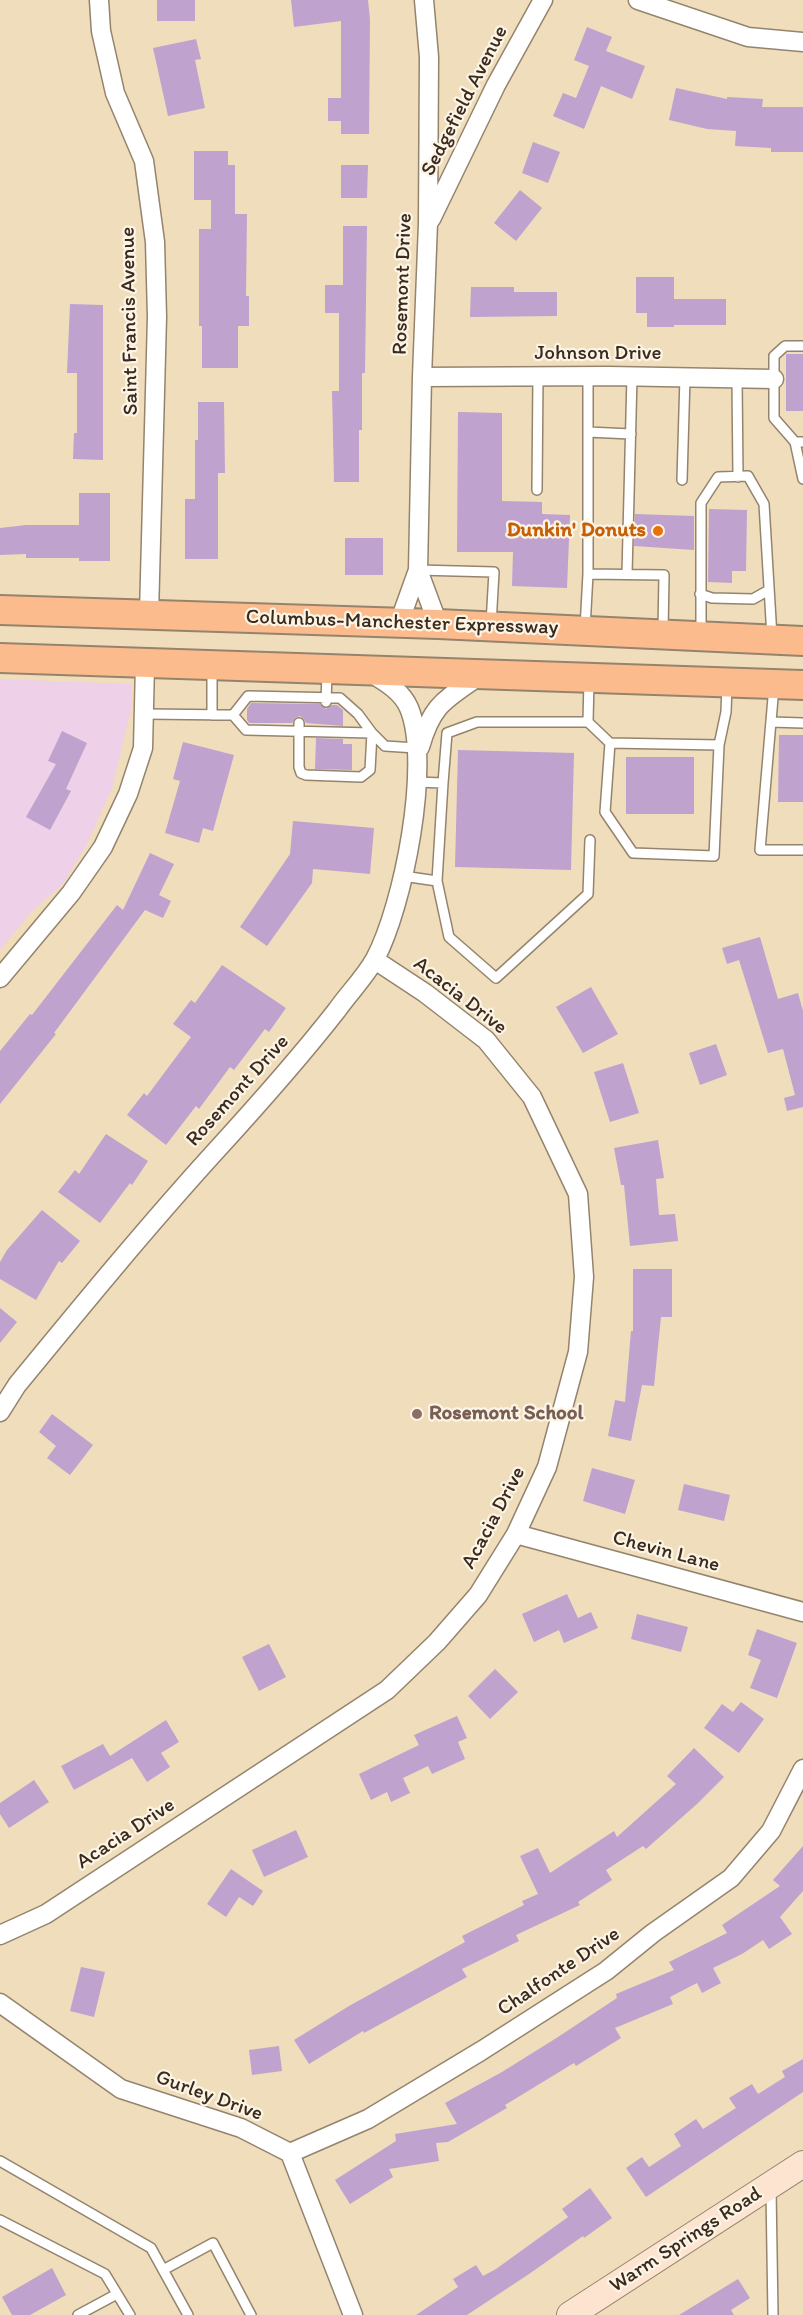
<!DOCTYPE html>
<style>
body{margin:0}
canvas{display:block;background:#efddbc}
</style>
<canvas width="803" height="2315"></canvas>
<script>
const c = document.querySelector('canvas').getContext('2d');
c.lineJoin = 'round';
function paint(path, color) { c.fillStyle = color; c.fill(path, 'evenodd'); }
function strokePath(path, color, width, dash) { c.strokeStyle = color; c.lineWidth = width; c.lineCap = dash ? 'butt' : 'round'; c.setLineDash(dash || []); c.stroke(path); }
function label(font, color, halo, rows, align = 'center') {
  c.font = font + ' Itim,sans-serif'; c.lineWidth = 4.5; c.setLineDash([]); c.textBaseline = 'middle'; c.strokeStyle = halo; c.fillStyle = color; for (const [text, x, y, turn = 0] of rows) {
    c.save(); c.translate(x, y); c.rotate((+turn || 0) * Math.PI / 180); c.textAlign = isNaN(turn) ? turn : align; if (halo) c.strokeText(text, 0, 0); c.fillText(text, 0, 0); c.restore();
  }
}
paint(new Path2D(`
 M0 679 132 684V705L112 788 86 846 63 884 32 911 0 950Z`), '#eed0e8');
paint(new Path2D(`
 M157 0H195V21H157Z
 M291 0H368L370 19 369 134H341V121H328V98H341V21L294 27Z
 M587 27 612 37 606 51 645 66 632 99 601 86 584 129 553 116 563 93 576 98 589 66 574 60Z
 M196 39 201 59 195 60 205 108 168 116 153 48Z
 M676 88 727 99V97L763 99 762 107H803V152H771V148L735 146 736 131 707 129 669 120Z
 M533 142 560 152 548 183 522 173Z
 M194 151H228V165H235V214H247L246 296H249V326H238V368H202V326H199V229H211V200H194Z
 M341 165H368L367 198H341Z
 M520 190 542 208 516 241 494 223Z
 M343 226H367L365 373H362V430H359V482H334L332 391H339V313H325V285H343Z
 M636 277H674V299H726V325H674V327H647V313H636Z
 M471 287H514V292H557V316L470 317Z
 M70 304 103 305V460L73 459 74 433H77V373H67Z
 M786 354H803V411H786Z
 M198 402H224L225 473H218V559H185V499H195V440H198Z
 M458 412 502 413V501L542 502V514L570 515 567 588 512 586 513 552H457Z
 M79 493H110V561H79V558H26V554L0 555V528L26 525H79Z
 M709 509 747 510 746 571H732V583L708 582Z
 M635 514 694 516V550L634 546Z
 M345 538H383V575H345Z
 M251 703 320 704 326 709 332 705H337L343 710V726L306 723 304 719 300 716 295 718 292 723H249L247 720V709Z
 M62 731 87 743 66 789 71 791 50 830 26 817 56 764 48 761Z
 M779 735H803V802H778Z
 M316 738 343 739V744H352V770L315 769Z
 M183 742 234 755 213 831 203 828 199 843 165 833 180 781 173 779Z
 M458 750 574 753 571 870 455 867Z
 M626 757H694V814H626Z
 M293 821 374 828 370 874 313 869 312 883 267 946 240 927 290 854Z
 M150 853 174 864 159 895 171 901 163 918 145 910 54 1033 56 1034 0 1104V1051L30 1014 32 1015 117 905 123 910Z
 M760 937 778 999 798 993 803 1011V1107L787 1111 784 1098 795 1095 783 1049 768 1053 739 960 727 964 722 948Z
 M222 965 286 1008 269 1032 265 1029 234 1070 230 1067 199 1109 196 1106 166 1145 127 1115 144 1093 147 1096 191 1037 173 1024 191 1000 195 1003Z
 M591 987 618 1034 583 1053 556 1007Z
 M716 1044 727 1075 700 1085 689 1053Z
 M623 1063 639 1113 610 1122 594 1072Z
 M106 1134 148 1161 132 1185 130 1183 100 1223 58 1192 75 1170 79 1174Z
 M658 1140 664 1178 656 1179 659 1215 675 1214 678 1241 630 1246 624 1185H621L614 1148Z
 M42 1210 80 1241 62 1263 59 1261 36 1300 0 1279V1262L7 1250Z
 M633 1269H672V1317H661L654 1386 642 1385 631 1441 608 1436 615 1400 625 1402 631 1331H633Z
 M0 1308 17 1322 0 1343Z
 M52 1414 93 1445 70 1475 47 1458 56 1446 39 1432Z
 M592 1468 635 1480 625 1514 583 1501Z
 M684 1484 730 1495 724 1521 678 1510Z
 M567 1594 578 1618 591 1612 598 1628 564 1643 559 1630 534 1642 522 1614Z
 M637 1614 688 1627 681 1652 631 1639Z
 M757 1629 797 1643 777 1698 750 1688 761 1660 748 1655Z
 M269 1644 286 1677 259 1691 242 1657Z
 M495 1669 518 1692 490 1719 468 1696Z
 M741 1702 764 1719 739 1753 704 1728 722 1704 733 1712Z
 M457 1716 467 1738 458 1742 465 1759 432 1774 428 1766 403 1778 410 1793 391 1802 387 1792 371 1800 359 1774 419 1745 414 1735Z
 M166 1720 179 1742 161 1753 170 1767 147 1782 132 1758 74 1790 61 1766 103 1744 110 1756Z
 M694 1748 724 1777 697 1804 646 1849 643 1846 606 1870 612 1880 578 1902 580 1905 516 1935 519 1941 462 1969 467 1977 364 2033 363 2031 309 2064 294 2040 349 2006 465 1942 462 1936 524 1905 522 1901 538 1894 520 1856 538 1848 550 1873 614 1831 617 1837 676 1784 667 1776Z
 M34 1780 49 1802 9 1828 0 1814V1803Z
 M296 1830 308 1857 264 1877 252 1850Z
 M803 1846V1891L780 1917 792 1934 769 1949 763 1940 742 1954 713 1968 721 1983 702 1993 697 1983 670 1997 673 2004 615 2028 621 2038 576 2066 574 2063 505 2105 507 2108 448 2142 436 2143 439 2161 389 2169 393 2177 350 2204 335 2180 396 2141 395 2134 457 2124 445 2103 502 2072 558 2037 617 1998 616 1994 674 1970 669 1962 727 1933 722 1925 780 1886 773 1880Z
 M231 1869 263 1891 253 1906 239 1897 226 1917 207 1904Z
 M81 1967 105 1972 94 2017 70 2011Z
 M279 2046 282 2071 252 2075 249 2050Z
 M803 2059V2092L646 2197 626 2168 642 2157 649 2167 681 2146 674 2134 696 2119 703 2129 736 2108 729 2098 752 2084 758 2094 785 2077 782 2071Z
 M590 2188 612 2218 584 2238 583 2236 529 2274 467 2315H416L458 2287 453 2279 476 2265 483 2276 496 2269 568 2217 562 2209Z
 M52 2268 66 2295 30 2315H12L2 2297Z
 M738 2279 750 2298 731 2310 734 2315H679Z`), '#c0a2cf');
const lane = new Path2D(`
 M737 379 738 477
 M588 432 631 434
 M795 442 774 418V356L785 346H803
 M803 442H795L803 479
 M682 480 685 377
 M537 490 538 376
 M418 570 494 572 491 624
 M588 574 664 575 663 631
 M627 574 632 376
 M700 594 712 598 753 599 769 590
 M585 628 588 574V376
 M701 632V503L718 477 748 476 764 504 772 637
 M212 669V715
 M589 680 588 722 610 743 719 745 726 712 727 685
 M774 686 760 850H803
 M326 702 327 673
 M145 714 233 715 246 730 372 733 385 746 416 748
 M233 715 248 696 340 698 358 714 372 733 370 770 361 777 306 775 301 773 299 767V723
 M771 722 803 723
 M610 743 605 812 633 853 714 856 719 745
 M416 782 443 783 437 881 449 937 496 978 588 894 590 840
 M443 783 447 733 477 722H588
 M403 876 437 881
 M0 2161 151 2248 188 2315
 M771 2190 773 2315
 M0 2220 105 2274 130 2315
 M163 2270 213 2243 251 2315
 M78 2315 117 2294`);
const street = new Path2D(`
 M99 0 101 31 115 93 144 161 155 242 157 317 149 614
 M638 0 748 37 803 42
 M431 219 496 85 543 0
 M422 377 608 376 774 379
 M418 570 438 624
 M399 623 418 570 422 377 428 223 429 57 424 0
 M420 747C432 704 445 700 479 676
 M0 978 71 893 103 847 128 794 143 748 145 664
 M0 1412 17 1385C81 1307 145 1229 213 1154 256 1107 298 1060 337 1010 349 993 365 977 375 959 403 907 432 763 409 708 402 691 384 681 369 672
 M516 1534 803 1612
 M0 1935 46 1914 387 1690 437 1642 478 1595 516 1534 547 1467 578 1352 584 1277 578 1194 532 1097 486 1040 425 993 375 960
 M0 2003 121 2089 241 2128 290 2153 353 2315
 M290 2153 368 2119 481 2051 606 1971 653 1933 731 1878 771 1831 803 1769`);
const secondary = new Path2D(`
 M570 2315 803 2164`);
const primary = new Path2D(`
 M0 610 438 624 803 641
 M0 658 803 685`);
strokePath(lane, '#95846d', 12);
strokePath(street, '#95846d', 21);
strokePath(secondary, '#95846d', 28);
strokePath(primary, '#95846d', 32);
strokePath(lane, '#fff', 9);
strokePath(street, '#fff', 18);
strokePath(secondary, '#fde4d1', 26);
strokePath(primary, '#fbbb8c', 28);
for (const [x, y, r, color] of [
 [658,531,6,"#e8710a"],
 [417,1414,6,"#8d6e63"]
]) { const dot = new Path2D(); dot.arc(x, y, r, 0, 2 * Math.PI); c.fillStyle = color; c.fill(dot); strokePath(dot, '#fcf5e5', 2); }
label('21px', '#3b2a1e', '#fcf5e5', [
 ["Sedgefield Avenue",465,101,-63],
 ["Rosemont Drive",403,284,-88],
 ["Saint Francis Avenue",130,321,-91],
 ["Johnson Drive",598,354],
 ["Columbus-Manchester Expressway",402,623,2],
 ["Acacia Drive",460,996,38],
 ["Rosemont Drive",238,1091,-48],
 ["Acacia Drive",494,1518,-62],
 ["Chevin Lane",666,1552,15],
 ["Acacia Drive",126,1834,-33],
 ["Chalfonte Drive",559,1972,-34],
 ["Gurley Drive",209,2096,20],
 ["Warm Springs Road",686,2240,-33]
]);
label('bold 21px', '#c56008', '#fcf5e5', [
 ["Dunkin' Donuts",646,531]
], 'right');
label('bold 21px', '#785e54', '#fcf5e5', [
 ["Rosemont School",429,1414]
], 'left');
</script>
